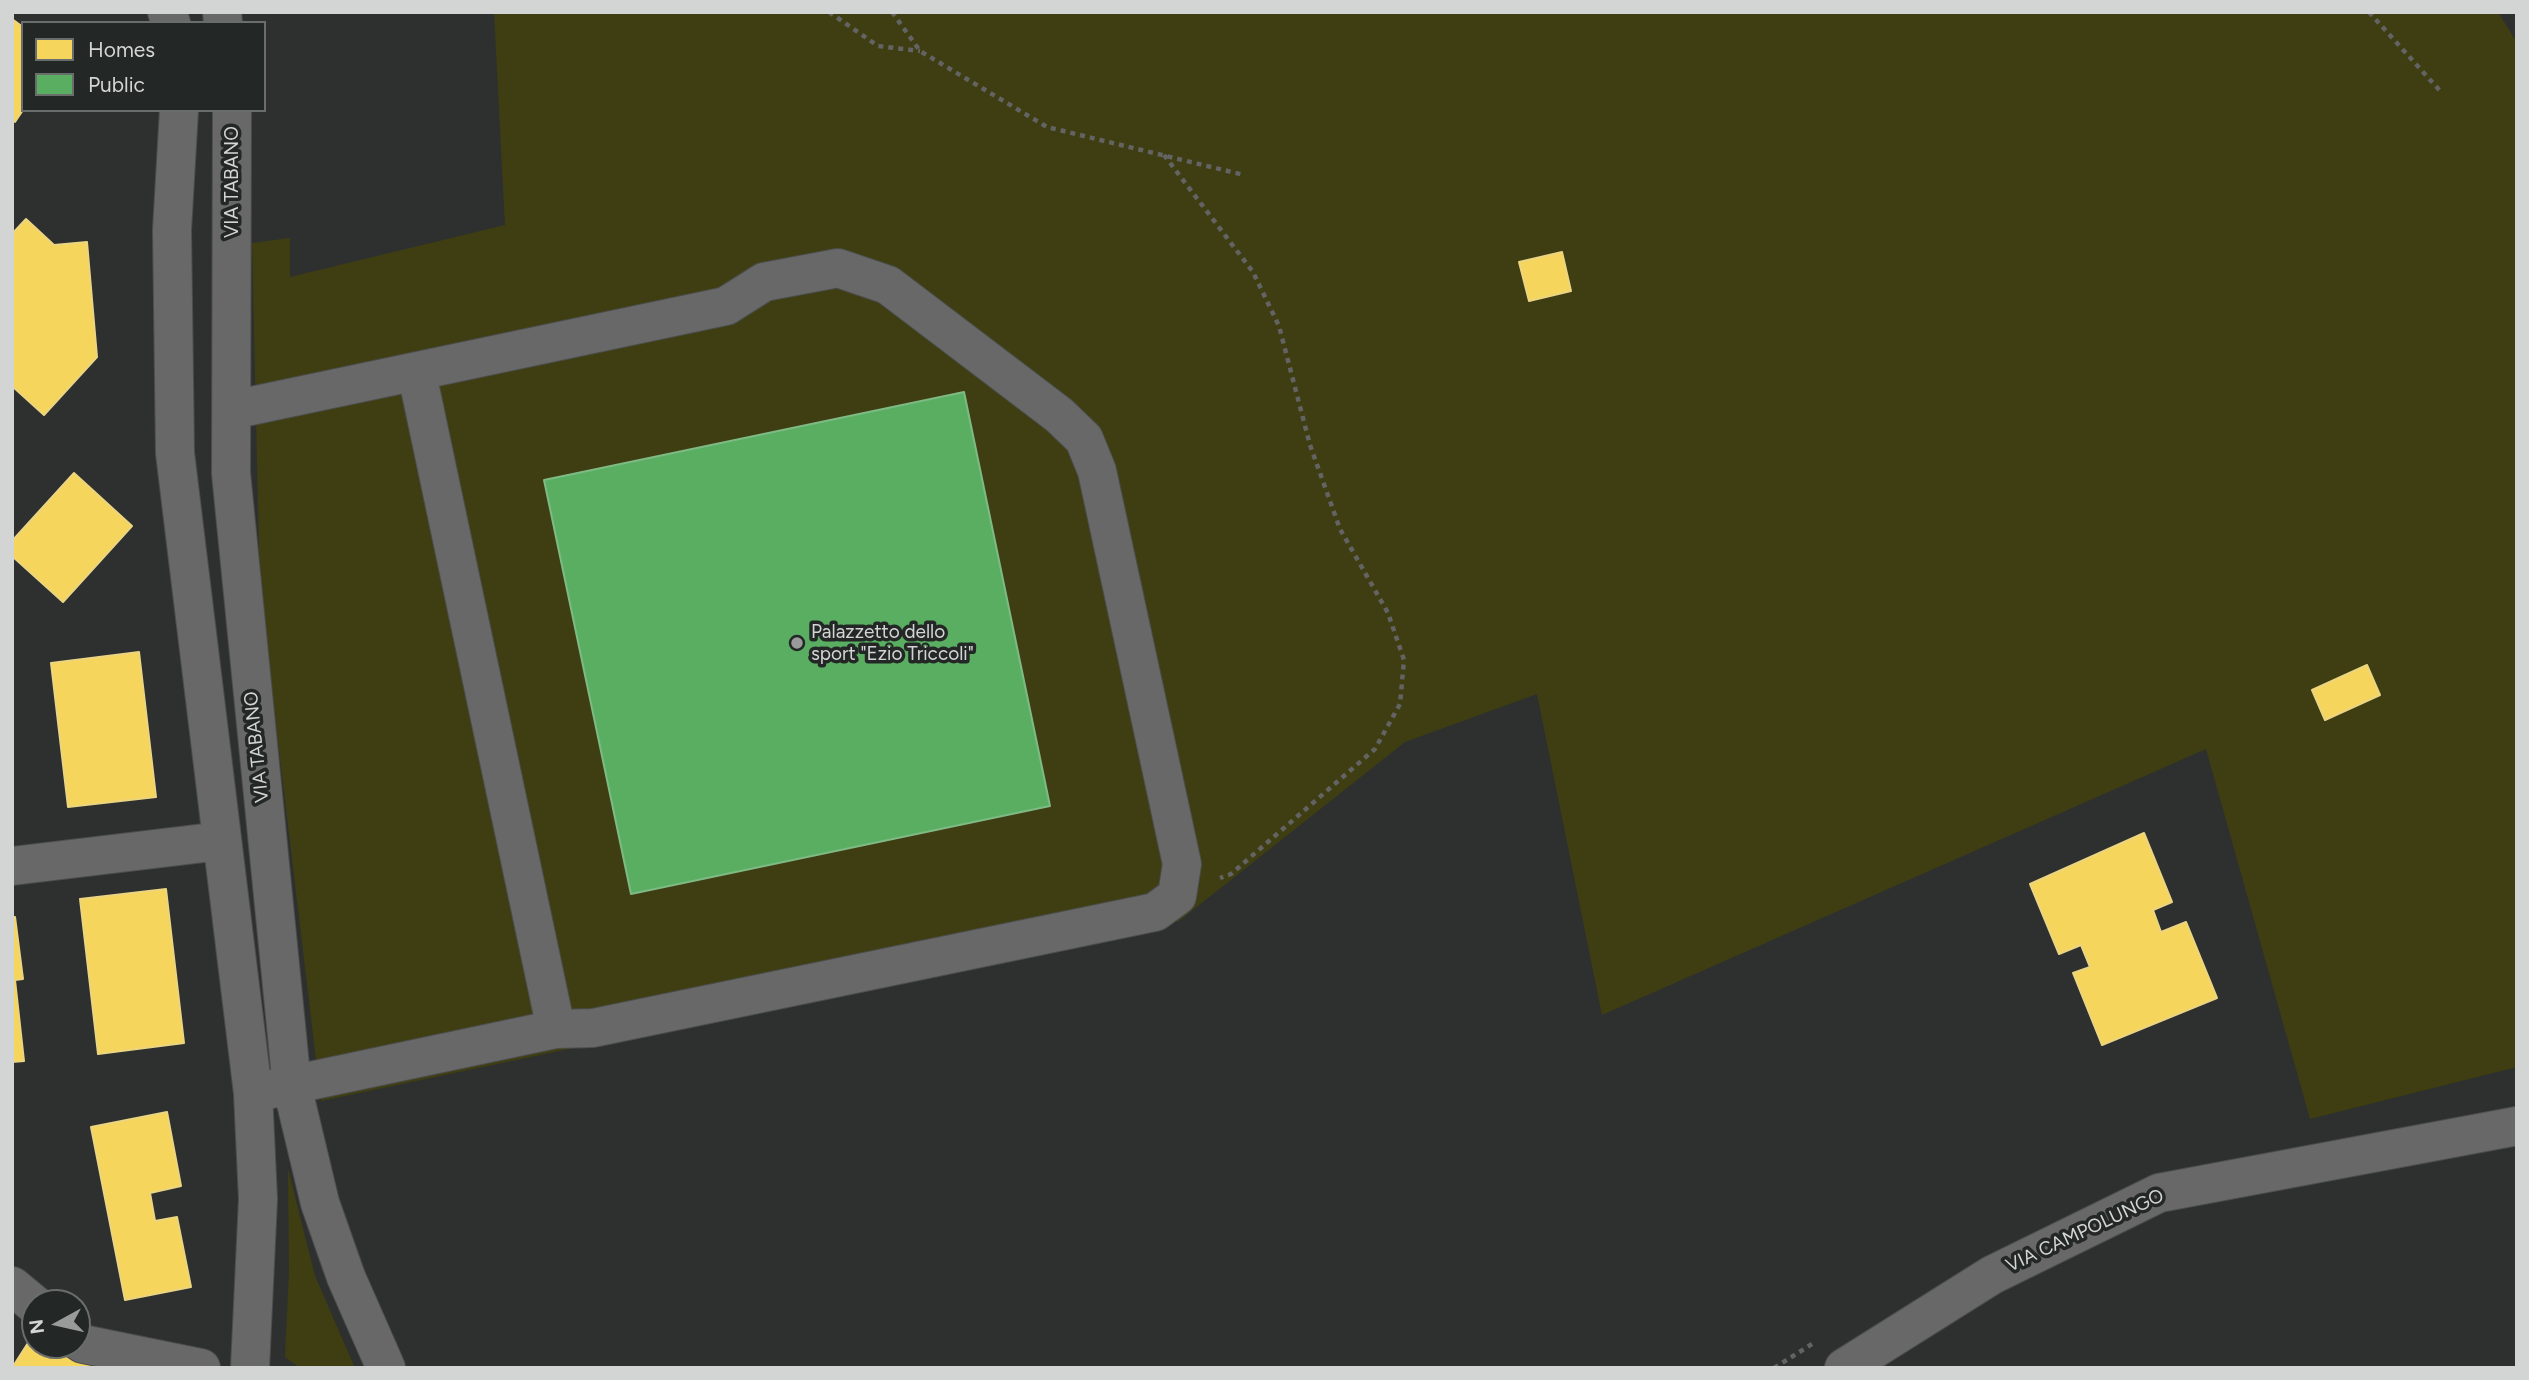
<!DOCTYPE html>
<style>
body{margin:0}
#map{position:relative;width:2529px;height:1380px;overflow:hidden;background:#2e302f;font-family:Figtree,sans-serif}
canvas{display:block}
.frame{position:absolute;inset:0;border:14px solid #d3d5d4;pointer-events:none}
.legend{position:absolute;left:21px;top:21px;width:245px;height:91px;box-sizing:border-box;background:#232726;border:2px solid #696d6c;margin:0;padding:9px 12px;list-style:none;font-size:21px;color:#d3d5d4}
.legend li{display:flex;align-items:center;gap:14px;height:35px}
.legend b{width:35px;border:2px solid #696d6c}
.north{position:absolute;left:21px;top:1289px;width:70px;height:70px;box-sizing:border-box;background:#232726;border:2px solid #696d6c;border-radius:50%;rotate:262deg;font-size:19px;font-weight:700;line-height:28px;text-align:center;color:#d3d5d4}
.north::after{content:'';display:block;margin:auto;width:24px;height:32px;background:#999b9a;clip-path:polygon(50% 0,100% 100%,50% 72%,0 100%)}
</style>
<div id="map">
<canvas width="2529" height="1380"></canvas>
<div class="frame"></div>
<ul class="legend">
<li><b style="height:19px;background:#f6d55c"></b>Homes</li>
<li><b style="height:19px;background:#5aae61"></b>Public</li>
</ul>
<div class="north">N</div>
</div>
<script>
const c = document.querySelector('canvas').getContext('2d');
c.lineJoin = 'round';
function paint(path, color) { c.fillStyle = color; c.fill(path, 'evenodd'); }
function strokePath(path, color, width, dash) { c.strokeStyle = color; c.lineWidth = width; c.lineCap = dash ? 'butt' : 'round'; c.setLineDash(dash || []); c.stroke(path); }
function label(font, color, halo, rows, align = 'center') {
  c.font = font + ' Figtree,sans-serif'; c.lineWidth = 7; c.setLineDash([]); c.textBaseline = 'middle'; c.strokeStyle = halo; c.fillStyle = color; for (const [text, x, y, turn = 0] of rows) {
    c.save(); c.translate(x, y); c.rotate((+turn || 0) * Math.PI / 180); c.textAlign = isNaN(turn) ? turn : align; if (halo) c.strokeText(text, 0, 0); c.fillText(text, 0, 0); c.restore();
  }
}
paint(new Path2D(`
 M494 12H2498L2517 43V1067L2310 1119 2206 749 1602 1015 1537 694 1405 742 1179 921 321 1101 260 591 252 243 290 238V277L505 225Z
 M288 1169 315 1276 355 1368H300L285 1357 289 1271Z`), '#3f3e12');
const homes = new Path2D(`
 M12 19 23 27V110L15 122 12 120Z
 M26 219 54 245 87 242 97 357 44 415 12 386V234Z
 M1562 252 1571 291 1529 301 1519 262Z
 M74 473 132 526 63 602 12 556V541Z
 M139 652 156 797 68 807 51 663Z
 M2367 665 2380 695 2325 720 2312 690Z
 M2144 833 2172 902 2153 910 2161 932 2186 922 2217 998 2102 1045 2073 973 2090 967 2081 945 2059 954 2030 884Z
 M166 889 184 1043 98 1054 80 899Z
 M12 917H15L23 979 15 980 24 1061 12 1062Z
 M167 1112 181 1186 150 1193 155 1221 177 1217 191 1287 125 1300 91 1127Z
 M35 1332V1345H73L102 1365 100 1368H12Z`);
paint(homes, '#f6d55c');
strokePath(homes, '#ecd580', 2);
const public = new Path2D(`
 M964 392 1050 806 631 894 544 480Z`);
paint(public, '#5aae61');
strokePath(public, '#7eba84', 2);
const minor = new Path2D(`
 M167 12 171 23
 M222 12 223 23
 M179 110 172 230 175 453 253 1093 258 1199 250 1368
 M232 110 231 473 292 1086 320 1203 346 1277 386 1368
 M417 374 556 1029
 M232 410 726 306 764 282 838 268 888 285 1059 415 1084 439 1097 471 1182 864 1177 896 1155 912 593 1028 556 1029 253 1093
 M12 866 221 841
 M12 1286 35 1305
 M77 1340 83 1344 201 1368
 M1844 1368 1992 1275 2159 1193 2517 1126`);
strokePath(minor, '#4c4e4d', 40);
strokePath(new Path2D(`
 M829 12 878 46 920 51
 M892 12 920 51 1047 127 1244 175
 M2369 12 2441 92
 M1164 155 1253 272 1279 326 1310 445 1340 529 1388 613 1404 660 1400 704 1375 749 1231 874 1220 878
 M1774 1368 1812 1344`), '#636363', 4.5, [5, 5]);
strokePath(minor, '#686868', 38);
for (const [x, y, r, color] of [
 [797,643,7,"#999b9a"]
]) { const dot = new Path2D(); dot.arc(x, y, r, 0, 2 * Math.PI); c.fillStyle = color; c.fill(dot); strokePath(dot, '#232726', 2.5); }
label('19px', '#d3d5d4', '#232726', [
 ["VIA TABANO",232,182,-90],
 ["VIA TABANO",257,747,-96],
 ["VIA CAMPOLUNGO",2085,1231,-25]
]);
label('19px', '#d3d5d4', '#232726', [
 ["Palazzetto dello",811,632],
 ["sport \"Ezio Triccoli\"",811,654]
], 'left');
</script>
